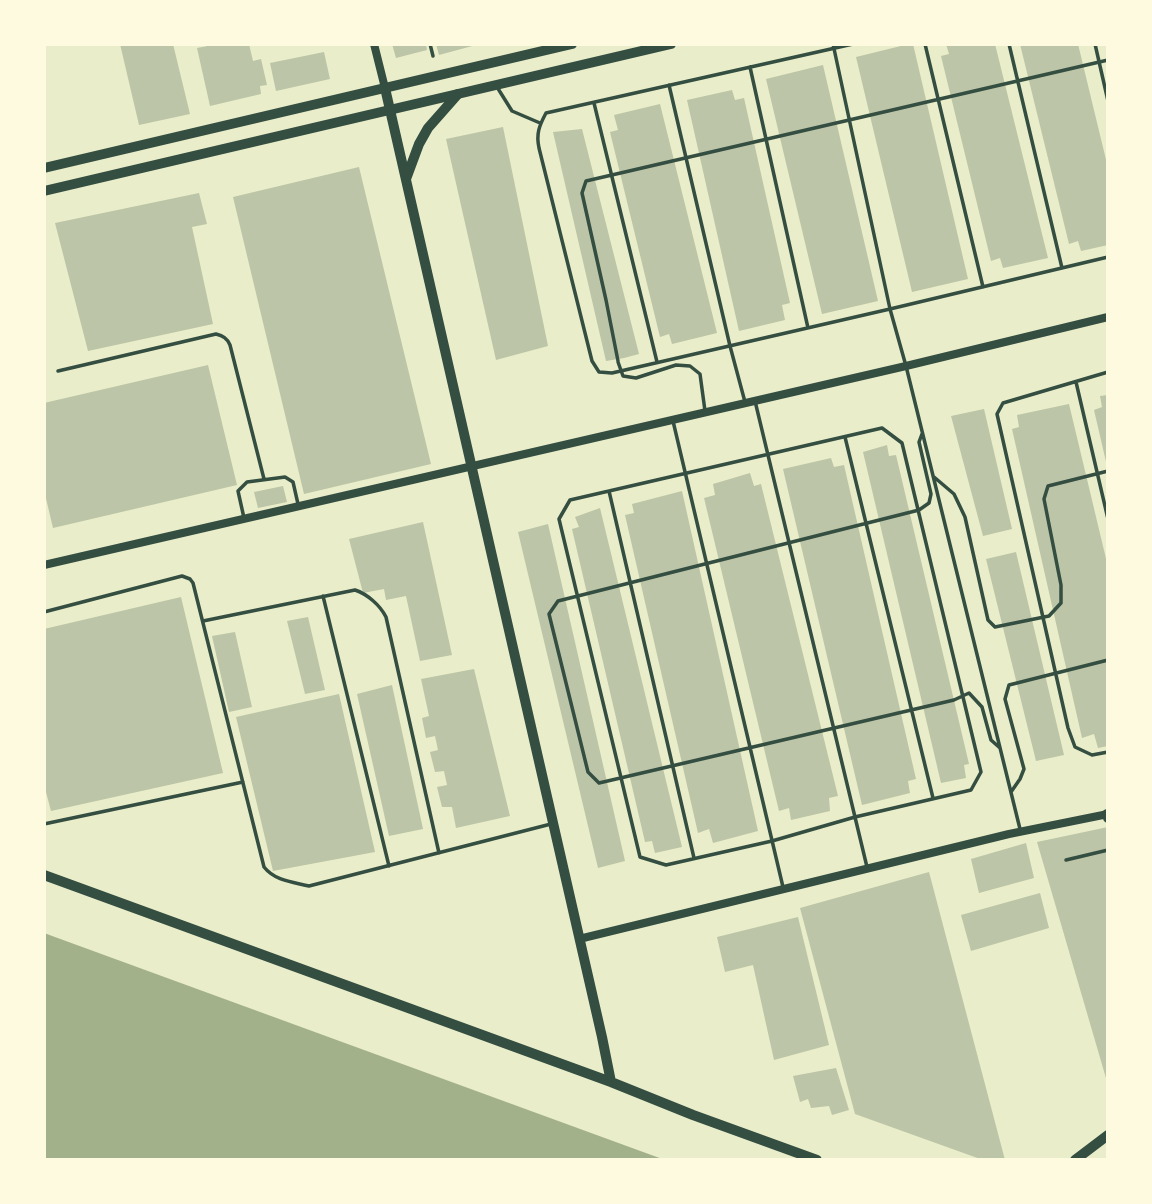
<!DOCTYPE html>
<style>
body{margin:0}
#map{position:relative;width:1152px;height:1204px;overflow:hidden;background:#e9edc9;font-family:"DM Sans",sans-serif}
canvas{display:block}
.frame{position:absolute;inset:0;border:46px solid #fefae0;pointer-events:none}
</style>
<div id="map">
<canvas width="1152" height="1204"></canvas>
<div class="frame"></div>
</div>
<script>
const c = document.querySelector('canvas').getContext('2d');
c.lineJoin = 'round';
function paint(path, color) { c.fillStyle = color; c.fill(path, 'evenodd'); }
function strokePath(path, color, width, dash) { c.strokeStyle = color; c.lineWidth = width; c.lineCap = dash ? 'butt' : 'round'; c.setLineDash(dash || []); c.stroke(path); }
paint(new Path2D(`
 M44 933 665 1160H44Z`), '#a3b18a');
paint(new Path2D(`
 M120 44H173L190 114 139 125Z
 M218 44H249L253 61 261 59 267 85 260 86 261 94 210 106 197 48Z
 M392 44H426L427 50 396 58Z
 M436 44H476V45L439 55Z
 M909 44H913L968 279 912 292 856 57Z
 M946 44H995L1048 258 1003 268 1000 258 991 261 941 56 949 54Z
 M1020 44H1078L1108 168V245L1081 251 1078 241 1069 244Z
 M324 52 330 79 276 91 270 63Z
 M823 65 878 301 822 314 766 79Z
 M732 90 735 100 744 98 790 303 782 305 785 320 739 331 687 100Z
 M660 104 717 333 672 344 669 334 660 337 610 132 618 130 614 115Z
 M503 127 548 346 496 360 446 139Z
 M582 129 639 354 624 358 606 361 553 132Z
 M359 167 431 464 304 494 233 197Z
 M199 193 207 224 192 227 213 324 88 351 55 223Z
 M208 365 237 485 53 528 44 490V403Z
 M1108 395V466H1107L1094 410 1102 407 1100 396Z
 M1069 404 1108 567V746L1098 748 1094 734 1082 738 1012 429 1019 427 1017 415Z
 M984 409 1012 529 983 536 951 416Z
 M887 445 889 456 896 455 969 764 964 765 966 778 941 783 863 452Z
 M831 458 834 467 844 465 916 779 908 781 910 793 862 805 783 469Z
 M750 473 754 486 761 484 838 796 829 798 830 811 791 820 789 808 779 811 704 498 715 495 713 484Z
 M283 486 287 502 258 508 254 492Z
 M682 491 758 831 713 843 709 829 698 833 625 515 634 513 632 504Z
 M600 508 682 847 655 853 652 841 645 842 572 529 579 527 575 517Z
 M423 522 452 655 420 661 406 596 386 600 384 589 363 593 349 539Z
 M548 524 625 861 598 868 518 532Z
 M1016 552 1064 755 1036 761 986 559Z
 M181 597 223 773 51 811 46 792 44 793V629Z
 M308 617 325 690 305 694 287 621Z
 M235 632 252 707 229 712 212 636Z
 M474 669 510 816 456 828 452 807H442L437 787 447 785 444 771 435 772 430 752 438 750 435 736 426 738 422 718 429 716 421 679Z
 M392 685 423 829 389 836 357 694Z
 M339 694 375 852 273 871 236 717Z
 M1108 827V1085L1037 842Z
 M1026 843 1034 878 979 893 971 859Z
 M929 872 1005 1160H983L855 1114 800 908Z
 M1040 893 1049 928 971 951 961 915Z
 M798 917 829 1045 774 1060 753 965 725 972 717 937Z
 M836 1068 849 1110 832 1115 829 1106 811 1108 808 1099 800 1102 793 1076Z`), '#bcc5a7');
strokePath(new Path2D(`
 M430 44 433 56
 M833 44 890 309 906 366 1020 829
 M853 44 546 113C539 126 536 134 539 148L592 361 599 372 612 373 890 309 1108 257
 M925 44 983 287
 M1009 44 1062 268
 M1095 44 1108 101
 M750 67 808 328
 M669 85 730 346 745 402
 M497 87 512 111 540 123
 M594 103 657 362
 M618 361 606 300 582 193 586 181 1108 60
 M618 362 623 376 636 378 676 365 690 366 700 374 705 411
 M58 371 216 334C223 336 227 338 230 345L264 479
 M1108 372 1003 403 997 414 1068 728 1075 747 1092 755 1108 752
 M1076 382 1108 519
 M755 401 867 867
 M673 421 783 887
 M882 428 902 443 981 772 971 790 855 817 772 841 666 865 640 857 559 519 570 500Z
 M922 434 919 442 931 494 929 503 919 510 558 601 549 614 588 772 599 783 954 700 969 693 982 707 991 740 1000 748
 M845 437 933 798
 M934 477 954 494 965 517 988 620 995 627 1049 616 1061 603V585L1044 499 1048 486 1108 471
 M609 491 694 858
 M244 518 238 491 247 482 285 477 293 482 298 504
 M323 596 389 866
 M44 612 182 576 190 579 193 583 264 867C275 881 293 882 309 886L551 824
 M203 621 355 590C367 594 380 605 386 617L439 853
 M1011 792 1020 779 1024 769 1005 699 1009 685 1108 660
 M44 824 243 782
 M1066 860 1108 850`), '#344e41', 3.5);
strokePath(new Path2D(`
 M374 44 385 88
 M44 565 906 366 1108 317
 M579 939 1009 834 1108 814`), '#344e41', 8);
strokePath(new Path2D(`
 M385 88 602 1037 611 1082 693 1115 817 1160
 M406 179 419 144 428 128 458 94
 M1107 814 1108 818
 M44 875 611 1082
 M1075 1160 1108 1135`), '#344e41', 10);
strokePath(new Path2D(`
 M44 168 572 44
 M44 191 671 44`), '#344e41', 10);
</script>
